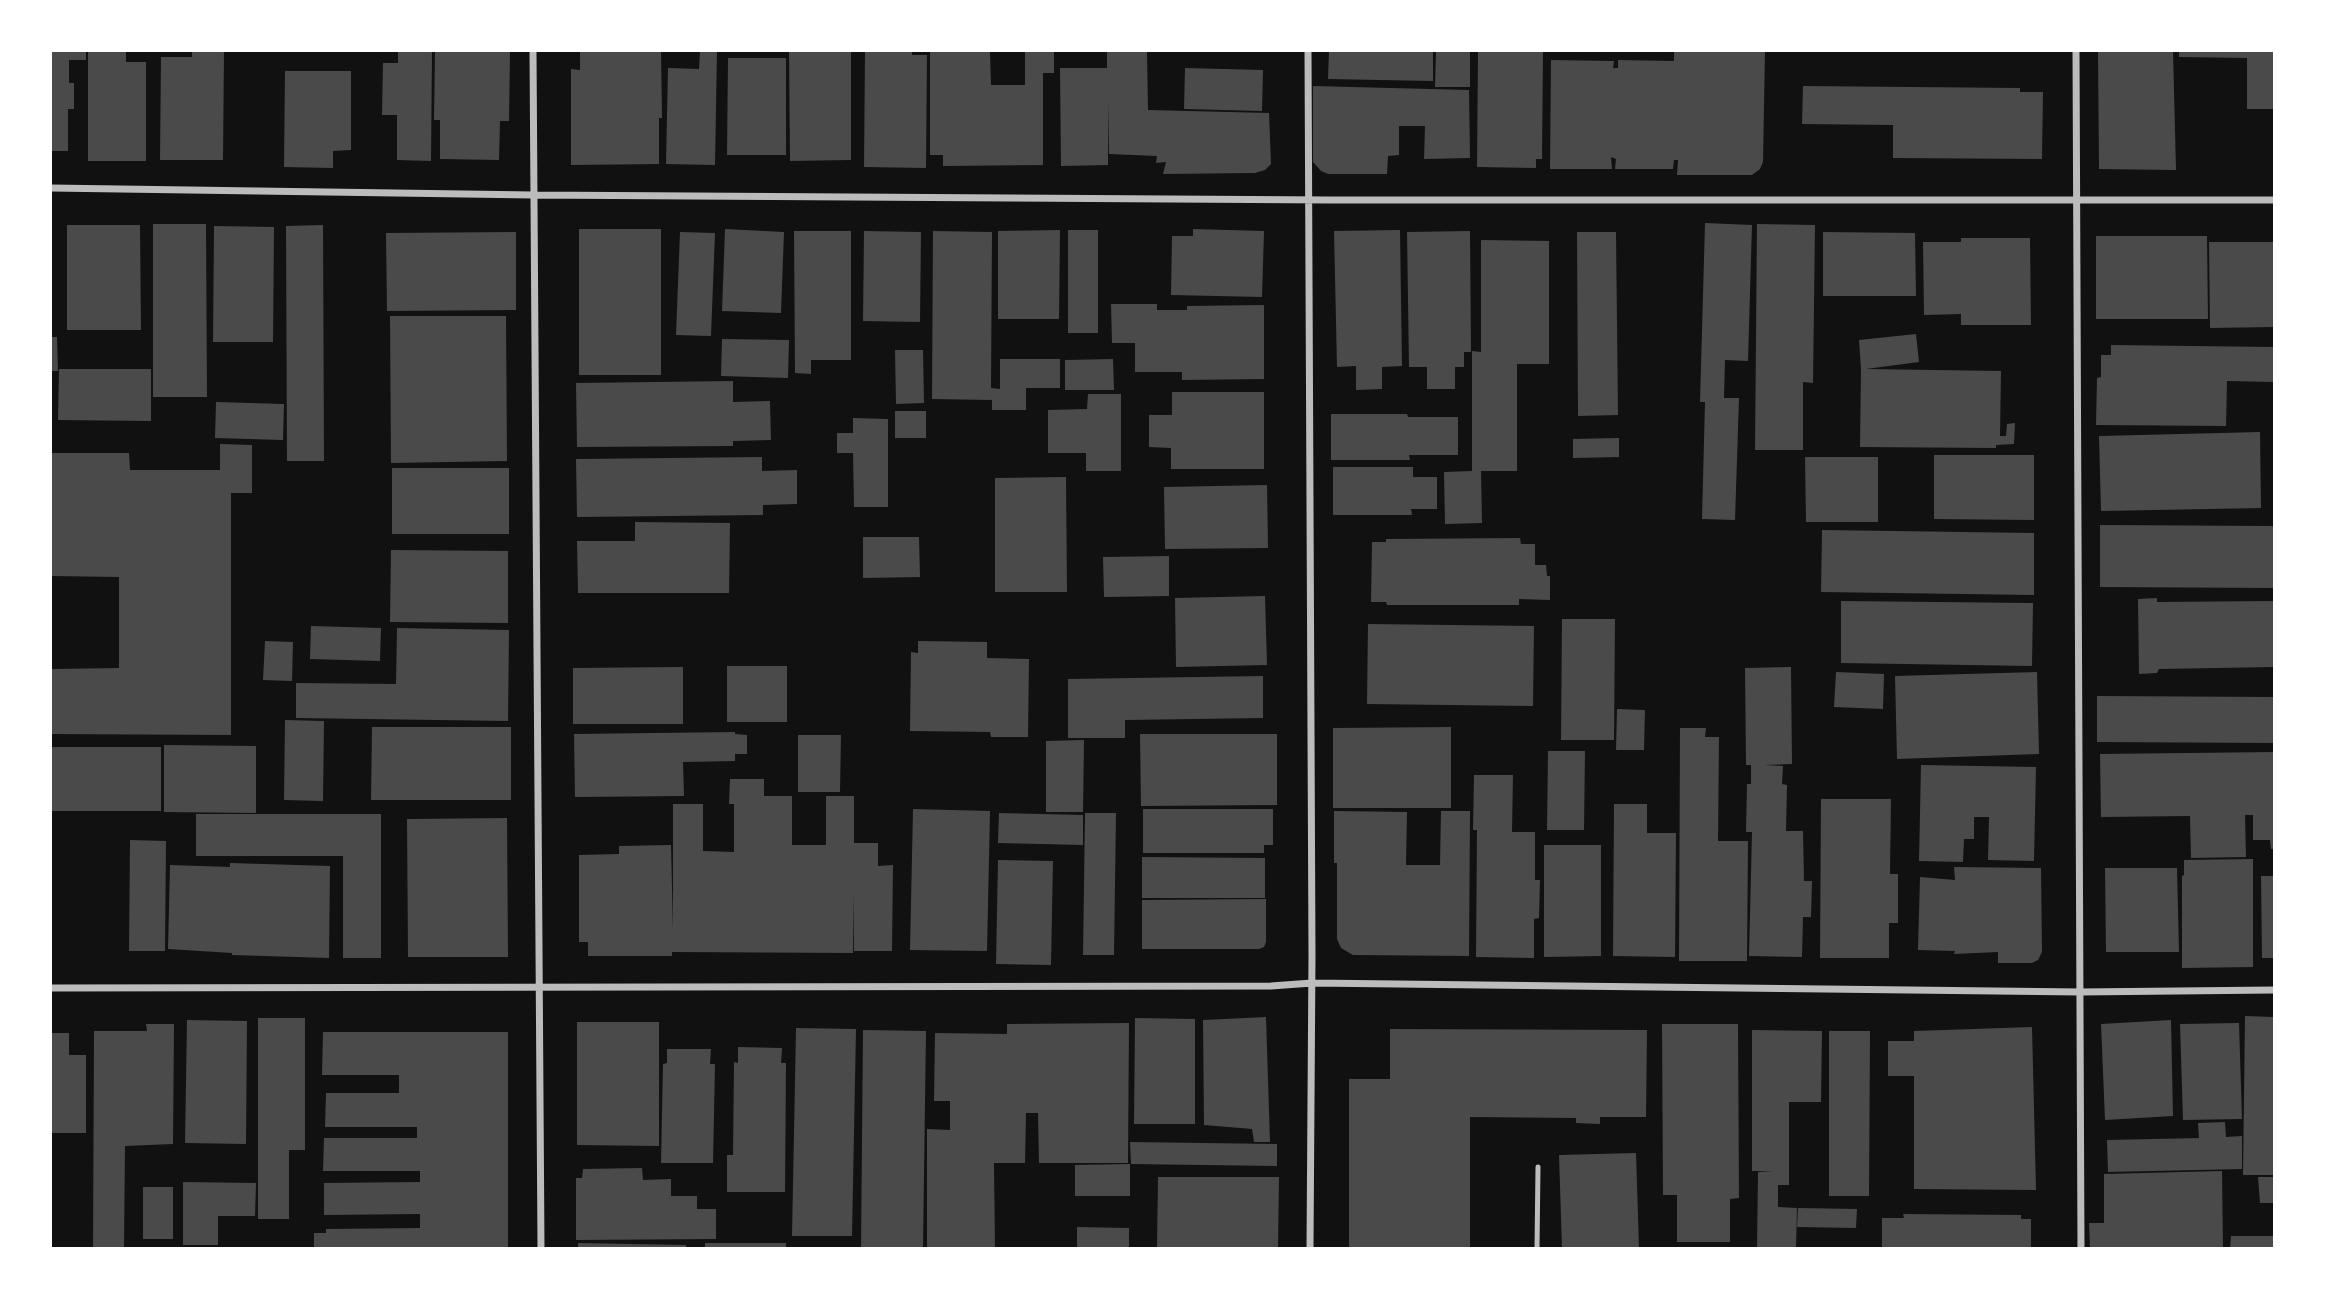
<!DOCTYPE html>
<style>
body{margin:0}
#map{position:relative;width:2325px;height:1299px;overflow:hidden;background:#111;font-family:"Public Sans",sans-serif}
canvas{display:block}
.frame{position:absolute;inset:0;border:52px solid #fff;pointer-events:none}
</style>
<div id="map">
<canvas width="2325" height="1299"></canvas>
<div class="frame"></div>
</div>
<script>
const c = document.querySelector('canvas').getContext('2d');
c.lineJoin = 'round';
function paint(path, color) { c.fillStyle = color; c.fill(path, 'evenodd'); }
function strokePath(path, color, width, dash) { c.strokeStyle = color; c.lineWidth = width; c.lineCap = dash ? 'butt' : 'round'; c.setLineDash(dash || []); c.stroke(path); }
paint(new Path2D(`
 M51 51H86V60H69V83H74V109H68V151H51Z
 M88 51H126V62H146V161H88Z
 M192 51H224L223 160H160L161 57H192Z
 M398 51H432L431 161 397 160V115H382L383 63H398Z
 M435 51H510L509 121H500L499 160 440 159V120H434Z
 M580 51H661L662 118H659V164L571 165V69L580 70Z
 M700 51H717L715 165 666 164 668 68 699 69Z
 M789 51 851 52V160L790 161Z
 M865 51H912V55H927L926 168 864 167Z
 M930 51H990L991 85H1025V51H1054V73H1043V165L943 166V155H930Z
 M1107 51H1147L1148 110 1269 113 1271 164 1265 170 1255 173 1163 174 1166 162 1156 163 1157 156 1109 154 1108 101V165L1061 166 1060 68H1107Z
 M1329 51H1433V81L1328 79Z
 M1436 51H1470V87H1435Z
 M1478 51H1543L1542 159H1536V168L1477 167Z
 M1674 51H1765L1763 162 1760 169 1752 175H1677L1678 160H1674L1673 169H1615L1616 159 1611 157 1612 169H1550L1551 60 1614 61 1613 68H1618V60L1674 61Z
 M2098 51H2173L2176 170 2099 169Z
 M2179 51H2274V109H2247V58L2179 57Z
 M728 58H786V155H727Z
 M1185 68 1263 70 1262 111 1184 109Z
 M285 71H351V150L333 151V168L284 167Z
 M1313 86 1469 90 1470 158 1424 159 1425 126H1399V155L1388 156 1387 174H1328L1321 171 1313 162Z
 M1803 86 2020 88V92H2043L2042 159 1893 158V125L1802 124Z
 M1705 223 1752 225 1748 361 1725 360 1724 398H1739L1735 520 1702 519 1705 402H1700Z
 M153 224H206L207 397H153Z
 M1757 224 1815 225 1813 383 1803 382V450H1755Z
 M67 225H140L141 330H67Z
 M323 225 324 461H287L286 226Z
 M214 226 274 227 273 342H213Z
 M579 229H661V375H579Z
 M725 229 784 232 781 313 722 311Z
 M1193 229 1264 231 1262 297 1171 295 1172 236H1193Z
 M1060 230 1059 319H998V231Z
 M1068 230H1098V333H1068Z
 M1400 230 1402 366 1382 367V389L1356 390V366L1337 367 1334 231Z
 M794 231H851V360H811V374L795 373Z
 M864 231 921 232 920 322 863 321Z
 M933 231 992 232 991 388 1000 389V359H1060V388H1026V410H992V400L932 399Z
 M1470 231 1471 352H1464V367H1455V389H1427V367H1409L1407 232Z
 M516 232V310L387 311 386 233Z
 M680 232 715 233 711 336 676 335Z
 M1577 232H1616L1618 415 1578 416Z
 M1823 232 1915 233 1916 296H1823Z
 M2096 236H2207L2208 319H2096Z
 M1961 238H2030L2031 325H1961V314L1924 315 1923 242H1961Z
 M1481 240 1549 241V364H1517V471H1481L1482 523 1445 524 1444 472 1472 471V351L1481 352Z
 M2209 242H2274V327L2210 328Z
 M1111 304H1157V310H1187V306L1264 305V379L1182 380V372H1135V343H1112Z
 M390 316H506L507 461 391 463Z
 M1916 334 1919 362 1866 369 2001 371 2000 436H2006L2007 424 2015 423 2014 444 1996 445V448L1860 447 1861 369 1859 340Z
 M51 337H57L58 371H51Z
 M722 339 789 340 788 378 721 376Z
 M2111 345 2274 347V382L2227 381 2226 426 2096 425 2097 378 2101 377V355H2111Z
 M895 350H923L924 403 896 404Z
 M1113 359 1114 390H1065V360Z
 M59 369H151V421L58 420Z
 M733 381V402L770 401 771 440 733 441V446L577 447 576 383Z
 M1172 392H1264V469H1171V448L1149 447V415H1172Z
 M1088 394H1121V471H1086V453H1048V410L1087 409Z
 M216 402 284 404 283 440 215 438Z
 M895 411H926V438H895Z
 M1331 414H1407L1408 417H1458V455H1409L1410 460H1331Z
 M853 418 888 419V507H854L853 453H837V433H853Z
 M2260 432 2261 508 2101 511 2099 436Z
 M1619 438V457L1573 458V439Z
 M220 444 252 445V493H231V735L51 734V669L119 668V577L51 576V453H129L130 470H220Z
 M1934 455H2034V520L1934 519Z
 M762 457V471L797 470V504L763 505V515L577 517 576 459Z
 M1805 457H1878V522H1806Z
 M1333 467H1413V477H1437V509H1411L1412 515H1333Z
 M392 468H509V534H392Z
 M1066 477 1067 592H995V478Z
 M1267 485 1268 548 1165 549 1164 487Z
 M635 522 730 523 729 593H578L577 541H635Z
 M2100 525 2274 526V588L2100 587Z
 M1822 530 2034 533V595L1821 592Z
 M863 537H919L920 577 863 578Z
 M1520 538 1521 544H1535V565H1546L1547 576H1550V600L1519 599V605H1387L1386 602H1371L1372 542H1386V539Z
 M391 550 508 551V623L390 622Z
 M1169 556V596L1104 597 1103 557Z
 M1265 596 1267 665 1176 667 1175 598Z
 M2157 598V602L2274 601V667L2159 669 2157 673 2139 674 2138 599Z
 M1841 601 2033 603 2032 666 1841 663Z
 M1562 619H1615L1614 740H1561Z
 M1368 624 1534 626 1533 706 1367 704Z
 M311 626 381 628 380 661 310 659Z
 M397 628 509 630 508 721 296 718V683L396 684Z
 M265 641 293 642 292 681 263 680Z
 M918 641 987 642V658L1029 659 1028 737H991L990 732 910 731 911 652 918 653Z
 M727 666H787V722H727Z
 M683 667V724H573V668Z
 M1791 667 1792 764 1765 765 1783 766 1782 784 1787 785 1786 831H1803L1804 881H1812L1811 917H1803L1802 957 1749 956 1752 832H1746L1747 784H1751V765H1746L1745 668Z
 M1836 672 1884 674 1883 709 1834 707Z
 M2037 672 2039 754 1897 759 1895 676Z
 M1263 676V718L1125 720V738H1068V679Z
 M2097 696 2274 697V743L2097 742Z
 M1617 709 1645 710 1644 750H1616Z
 M285 720 324 721 323 801 284 800Z
 M372 727H511V800H371Z
 M1451 727V808H1333V728Z
 M1680 728H1706L1705 737H1719L1718 841H1748L1747 961H1679Z
 M735 732V734L747 735V754H735V761L683 762 684 796 575 797 574 734Z
 M1140 734H1277V805L1141 806Z
 M798 735H841L840 792H798Z
 M1084 740 1083 812H1046V741Z
 M164 745 256 746V813L164 812Z
 M51 747H161V811H51Z
 M1548 751H1585L1584 830H1547Z
 M2274 752V849H2271L2270 840H2253V815H2245L2246 857 2191 858 2190 816 2101 817 2100 754Z
 M1921 765 2036 767 2034 861 1988 860 1989 817H1974V839H1964L1963 862 1919 861Z
 M1474 775H1513L1512 832H1535V880H1540L1539 918 1534 919V958L1476 957 1477 830H1473Z
 M730 779H764V796H792V845H826V796H854V843H878V866L893 865 892 951H854V893L853 953 672 952V956H588V942H579V855L619 854V846L671 845 673 931V804H703V851L734 852V804H729Z
 M1821 799H1891L1890 874H1898V923H1889V958H1820Z
 M1614 804H1647V833H1676L1675 957 1613 956Z
 M913 809 990 811 987 951 910 950Z
 M1143 809H1273V845H1264V853H1143Z
 M1334 811 1407 812 1406 865H1440L1441 811H1470L1469 956 1353 955 1341 948 1337 939V863H1334Z
 M999 813 1083 815V845L998 843Z
 M1085 813H1116L1114 955H1083Z
 M196 814H381V958H343V856H196Z
 M507 818 508 957H408L407 819Z
 M130 840 166 841 165 951H129Z
 M1544 845H1601V956L1544 957Z
 M1142 857 1265 858V898H1142Z
 M2253 859V967L2182 968V876L2184 875V860Z
 M998 860 1053 861 1051 965 996 964Z
 M230 863 330 866 329 958 232 955V953L168 949 170 865 230 867Z
 M1954 867 2041 868 2042 952 2038 960 2032 963H1998V952L1954 954 1955 951 1918 950 1920 877 1955 880Z
 M2105 868H2177L2179 952H2106Z
 M2261 876H2274V958H2262Z
 M1266 899V942L1264 947 1259 949H1142V900Z
 M2245 1016 2274 1017V1175H2243Z
 M1266 1017 1270 1142H1254L1252 1129 1204 1125 1203 1020Z
 M258 1018H305V1150H289V1219H258Z
 M1135 1018 1195 1019V1124H1134Z
 M187 1020 247 1021 246 1144 185 1143Z
 M2171 1020 2173 1116 2105 1120 2101 1024Z
 M577 1022H659V1146L577 1145Z
 M1129 1023 1128 1163H1039L1038 1113H1026L1025 1163H994L995 1248H927V1129L950 1130V1101H934L935 1033 1007 1034V1024Z
 M2239 1023 2242 1119 2183 1120 2180 1024Z
 M146 1024H174L173 1144 125 1146 124 1248H93L94 1031H147Z
 M1662 1024H1738L1739 1198 1730 1199V1242H1677V1195H1663Z
 M2032 1027 2036 1190 1914 1189V1076H1888V1041H1914V1031Z
 M796 1028 856 1029 852 1236H792Z
 M1390 1029 1647 1030 1646 1117H1600V1124L1576 1123V1118L1470 1117V1248H1349V1079H1390Z
 M863 1030 926 1031 923 1248H861Z
 M1752 1030 1822 1031 1821 1102H1789V1185H1778V1207L1797 1208 1796 1248H1757L1758 1172 1773 1171H1752Z
 M1829 1031H1870L1869 1196H1829Z
 M323 1032H508V1248H314V1233H326V1229L420 1228V1214L324 1215V1183L420 1182V1171H323L324 1138H417V1127H325L326 1093H399V1075H322Z
 M51 1033H69V1055H86V1133H52Z
 M738 1047 782 1048 781 1063H786L785 1192H727V1155H733L734 1062 738 1063Z
 M667 1049H711L710 1064H715L713 1163H661L663 1064 667 1063Z
 M2225 1122 2226 1137 2242 1136V1169L2108 1172 2107 1140 2199 1138 2198 1123Z
 M1130 1142 1277 1144V1166L1131 1164Z
 M1636 1153 1639 1248H1562L1559 1155Z
 M1130 1164V1196H1075V1165Z
 M642 1168 643 1180 671 1179V1196H697V1209H716V1239L576 1240V1178H582L583 1169Z
 M2222 1171 2223 1248H2090L2089 1223H2104V1174Z
 M1158 1177H1279L1278 1247H1157Z
 M2258 1177H2274V1203H2260Z
 M183 1182 256 1183 255 1216H218V1245H183Z
 M143 1187H173V1239H143Z
 M1798 1208 1857 1209 1856 1228 1797 1227Z
 M1903 1214 2021 1215V1219H2031V1248H1882V1218H1904Z
 M1077 1227 1129 1228V1248H1077Z
 M2231 1236H2274V1248H2230Z
 M578 1243 686 1245V1248H578Z
 M705 1243H786V1248H705Z`), '#4a4a4a');
strokePath(new Path2D(`
 M1537 1248 1538 1167`), '#bcbcbc', 5);
strokePath(new Path2D(`
 M533 51 541 1248
 M1308 51 1312 955 1310 1248
 M2076 51 2081 1248
 M51 188 533 195 1330 200H2274
 M51 988 1271 986 1312 983 2080 992 2274 990`), '#bcbcbc', 7);
</script>
